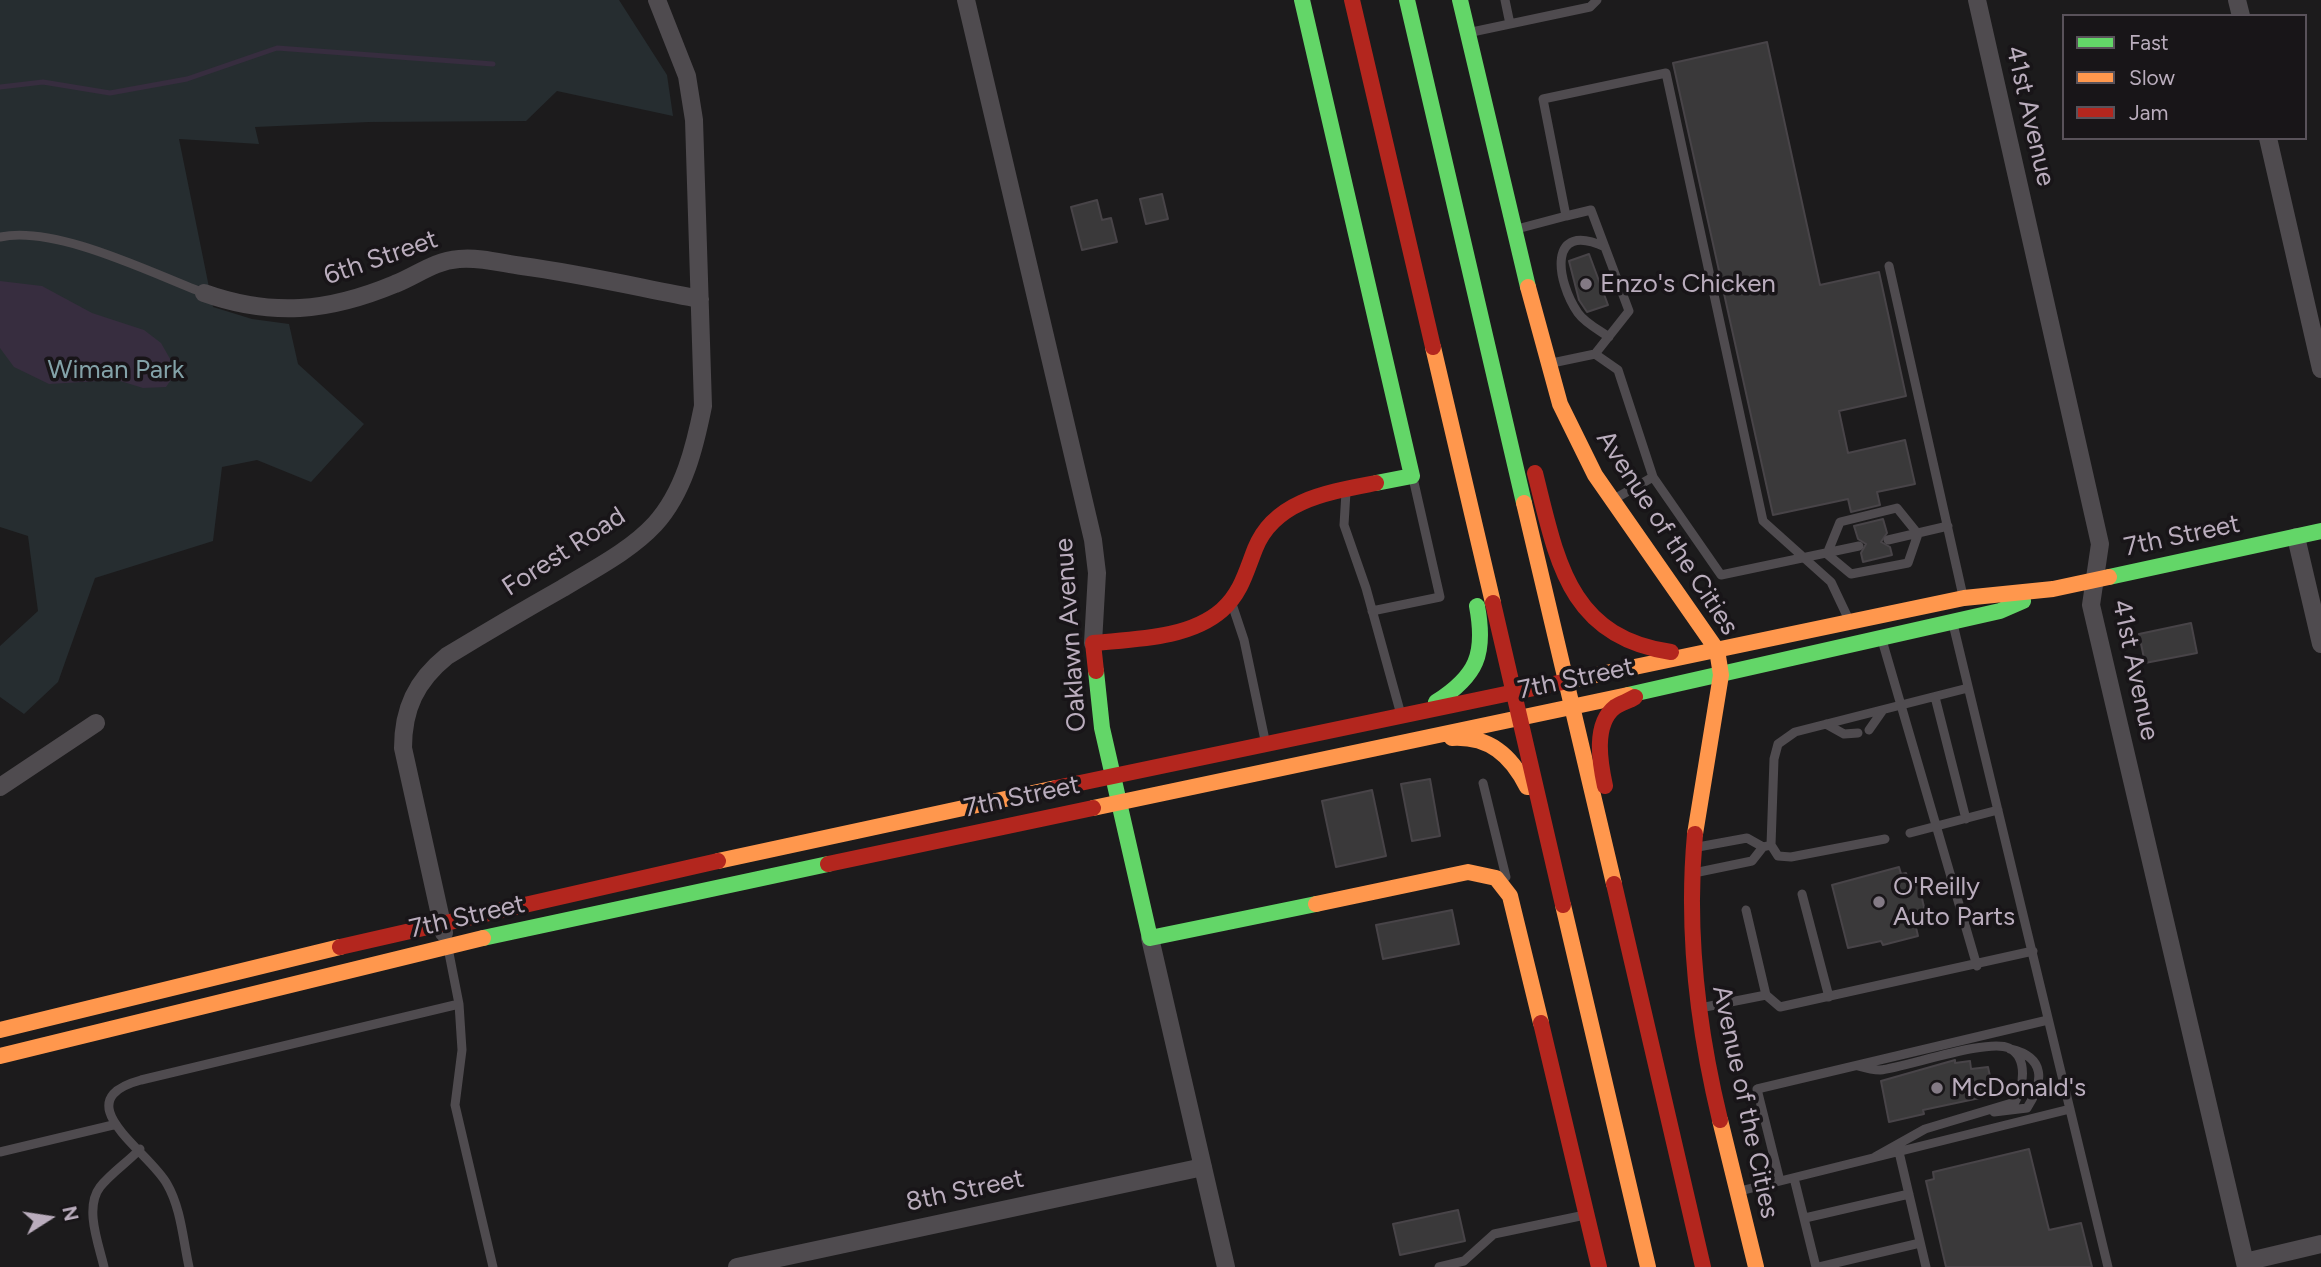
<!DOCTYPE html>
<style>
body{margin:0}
#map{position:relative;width:2321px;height:1267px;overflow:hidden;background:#1c1b1c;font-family:Figtree,sans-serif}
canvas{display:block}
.legend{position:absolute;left:2062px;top:14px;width:245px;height:126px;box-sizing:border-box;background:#181518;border:2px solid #59525a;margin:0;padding:9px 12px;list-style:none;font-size:21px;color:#baadbd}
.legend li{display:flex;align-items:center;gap:14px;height:35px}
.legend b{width:35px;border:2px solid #59525a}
.north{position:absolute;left:14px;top:1183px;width:70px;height:70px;-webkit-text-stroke:5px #181518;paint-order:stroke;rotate:78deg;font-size:19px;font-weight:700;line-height:28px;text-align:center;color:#baadbd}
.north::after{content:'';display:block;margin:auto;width:24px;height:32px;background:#baadbd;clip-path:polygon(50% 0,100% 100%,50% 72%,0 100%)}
</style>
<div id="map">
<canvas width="2321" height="1267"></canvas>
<ul class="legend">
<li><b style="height:9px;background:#63d668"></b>Fast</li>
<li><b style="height:9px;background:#ff974d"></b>Slow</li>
<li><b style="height:9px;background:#b3261e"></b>Jam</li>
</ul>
<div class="north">N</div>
</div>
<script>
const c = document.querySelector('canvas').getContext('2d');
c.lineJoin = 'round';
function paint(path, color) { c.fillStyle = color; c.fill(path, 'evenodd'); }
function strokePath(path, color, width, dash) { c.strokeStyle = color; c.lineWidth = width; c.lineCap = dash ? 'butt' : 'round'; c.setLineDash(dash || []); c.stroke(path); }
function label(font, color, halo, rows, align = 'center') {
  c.font = font + ' Figtree,sans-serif'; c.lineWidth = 7; c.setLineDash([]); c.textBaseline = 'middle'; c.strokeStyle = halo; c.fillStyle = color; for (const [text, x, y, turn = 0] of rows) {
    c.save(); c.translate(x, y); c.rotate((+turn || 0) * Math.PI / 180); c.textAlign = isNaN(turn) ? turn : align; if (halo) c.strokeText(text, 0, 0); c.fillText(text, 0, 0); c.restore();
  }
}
paint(new Path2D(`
 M0 0H619L667 75 673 116 557 91 526 121 369 122 255 127 259 144 179 139 213 307 252 319 289 324 298 364 364 424 311 482 257 460 222 467 213 541 95 578 58 682 24 714 0 697V646L38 611 28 536 0 527Z`), '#262d30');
paint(new Path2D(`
 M0 281 42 286 92 313 144 330 161 343 177 371 166 387 143 388 117 380 49 384 14 367 0 348Z`), '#372d3f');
strokePath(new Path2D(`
 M0 87 43 82 110 93 187 79 277 48 493 64`), '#372d3f', 5);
const building = new Path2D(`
 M1767 42 1820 285 1879 272 1906 396 1839 411 1848 453 1905 440 1915 484 1877 492 1880 505 1851 512 1848 499 1773 515 1673 63Z
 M1162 194 1168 219 1146 224 1140 199Z
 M1097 200 1102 220 1111 218 1117 242 1082 250 1071 207Z
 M1589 254 1608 305 1587 312 1579 300 1569 261Z
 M1883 519 1887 533 1881 542 1890 547 1892 555 1863 562 1861 553 1866 544 1858 539 1854 526Z
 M2191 623 2197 653 2145 663 2139 634Z
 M1430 779 1440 836 1412 841 1401 784Z
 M1372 790 1386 856 1336 867 1322 801Z
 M1899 867 1901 874 1906 873 1911 887 1919 885 1926 916 1914 919 1918 936 1883 945 1881 941 1848 948 1832 885Z
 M1452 910 1459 944 1383 959 1376 925Z
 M1955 1060V1063L1970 1061 1971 1069 1988 1067 1994 1095 1923 1110 1924 1114 1889 1122 1881 1081Z
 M2029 1149 2049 1230 2081 1223 2092 1267H1946L1926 1181 1934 1179 1933 1172Z
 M1458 1210 1465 1241 1400 1255 1393 1224Z`);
paint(building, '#3a393a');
strokePath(building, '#484448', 2);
strokePath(new Path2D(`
 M1505 0 1510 24
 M1472 32 1590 7 1597 0
 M1517 229 1566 216
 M0 237C56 225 151 273 204 293
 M1605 247C1547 220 1556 281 1578 313 1585 323 1599 330 1609 337
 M1889 266 1963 596
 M1595 354 1618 370 1653 477 1616 498
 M1552 363 1595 354 1629 311 1591 210 1566 216 1543 99 1666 73 1763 521 1831 582 1849 620
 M1653 477 1721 575 1859 546
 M1346 492 1344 525 1366 588 1400 711
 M1897 508 1918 534 1908 563 1851 574 1827 554 1840 522Z
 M1888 540 1948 526
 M1232 604 1244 640 1265 740
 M1372 611 1440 597 1413 478
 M1953 624 2108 1267
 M1882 640 1977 966
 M1935 697 1966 819
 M1826 724 1844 734 1858 733
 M1869 730 1883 710
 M1483 783 1506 877
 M1910 833 1998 810
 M1771 845 1778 856 1791 857 1885 839
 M1698 847 1747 838 1763 847
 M1694 873 1752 861 1763 847 1771 845 1774 759 1778 744 1795 732 1968 688
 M1802 894 1829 997
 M448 948 459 1004 462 1050 455 1105 493 1267
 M1766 995 1780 1007 2033 951
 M1700 1008 1766 995 1746 910
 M1858 1066C1865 1068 1873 1070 1880 1070 1907 1067 1988 1038 2009 1048 2029 1058 2023 1088 2015 1102L1925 1129 1875 1157
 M1994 1112 2027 1108C2044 1082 2046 1057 2010 1049
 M0 1152 113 1125
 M1899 1152 1926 1267
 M1794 1178 1816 1267
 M1780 1181 1757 1089 2048 1020
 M1740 1191 2070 1109
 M1805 1218 1909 1194
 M104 1267C99 1245 84 1208 100 1187 111 1173 128 1162 140 1149
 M189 1267C183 1240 181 1208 167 1184 149 1151 63 1101 141 1080L459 1004
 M1439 1267 1464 1261 1494 1234 1585 1215
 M1819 1267 1920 1243`), '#4f4b4f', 9);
strokePath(new Path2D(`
 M966 0 1093 540 1097 573 1093 643
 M1977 0 2100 544 2091 605 2246 1267
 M2237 0 2241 16
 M2268 138 2321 369
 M204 293C272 317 328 312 395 284 418 275 433 261 459 259 480 257 501 263 522 266 582 274 641 288 700 299
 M2296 537 2321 644
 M0 787 96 723
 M444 933 403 748C403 709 416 681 447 656 485 633 524 610 563 588 594 569 630 551 655 524 684 492 695 446 703 406L694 120 687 76 657 0
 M1150 938 1226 1267
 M2245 1262 2321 1244
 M737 1267 1203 1167`), '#4f4b4f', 18);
strokePath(new Path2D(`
 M1302 0 1412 476 1376 483
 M1407 0 1524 503
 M1460 0 1528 287
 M2109 577 2321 531
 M1096 671 1102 728 1150 938 1316 904
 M1628 695 2000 611 2023 601
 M1436 702C1477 676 1486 654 1477 606
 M483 938 828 864`), '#63d668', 16);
strokePath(new Path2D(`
 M1528 287 1560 404 1595 475 1717 650 1721 675 1695 834
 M1433 347 1493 603
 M1524 503 1614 884
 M1563 682 1964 598 2053 589 2109 577
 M1452 738C1489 736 1511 755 1527 787
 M1093 808 1628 695
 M718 861 1056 788
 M1316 904 1468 872 1496 878 1510 896 1541 1023
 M1563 905 1648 1267
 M0 1030 340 947
 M0 1056 483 938
 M1720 1120 1756 1267`), '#ff974d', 16);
strokePath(new Path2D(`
 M1352 0 1433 347
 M1535 473C1557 560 1568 637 1671 652
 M1493 603 1563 905
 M1096 671 1093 643C1134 639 1189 639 1222 610 1241 593 1246 572 1255 549 1274 500 1329 492 1376 483
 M1605 786C1600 763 1593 724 1615 707 1621 703 1629 701 1635 697
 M1056 788 1563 682
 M1695 834C1686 931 1697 1025 1720 1120
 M828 864 1093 808
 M1614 884 1703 1267
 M340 947 718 861
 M1541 1023 1599 1267`), '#b3261e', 16);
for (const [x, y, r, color] of [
 [1586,284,7,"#837a85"],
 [1879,902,7,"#837a85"],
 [1937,1088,7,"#837a85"]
]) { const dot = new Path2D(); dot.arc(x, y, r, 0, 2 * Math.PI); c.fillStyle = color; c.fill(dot); strokePath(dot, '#181518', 2.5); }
label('26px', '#baadbd', '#181518', [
 ["41st Avenue",2030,116,77],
 ["6th Street",381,258,-19],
 ["Avenue of the Cities",1667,533,57],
 ["7th Street",2182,536,-12],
 ["Forest Road",564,552,-33],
 ["Oaklawn Avenue",1071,635,-94],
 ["41st Avenue",2135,670,78],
 ["7th Street",1576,679,-12],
 ["7th Street",1022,797,-12],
 ["7th Street",467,917,-13],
 ["Avenue of the Cities",1745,1102,78],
 ["8th Street",965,1191,-12]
]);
label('26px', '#baadbd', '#181518', [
 ["Enzo's Chicken",1600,284],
 ["O'Reilly",1893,887],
 ["Auto Parts",1893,917],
 ["McDonald's",1951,1088]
], 'left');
label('26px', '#83a2a8', '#181518', [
 ["Wiman Park",116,370]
]);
</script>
